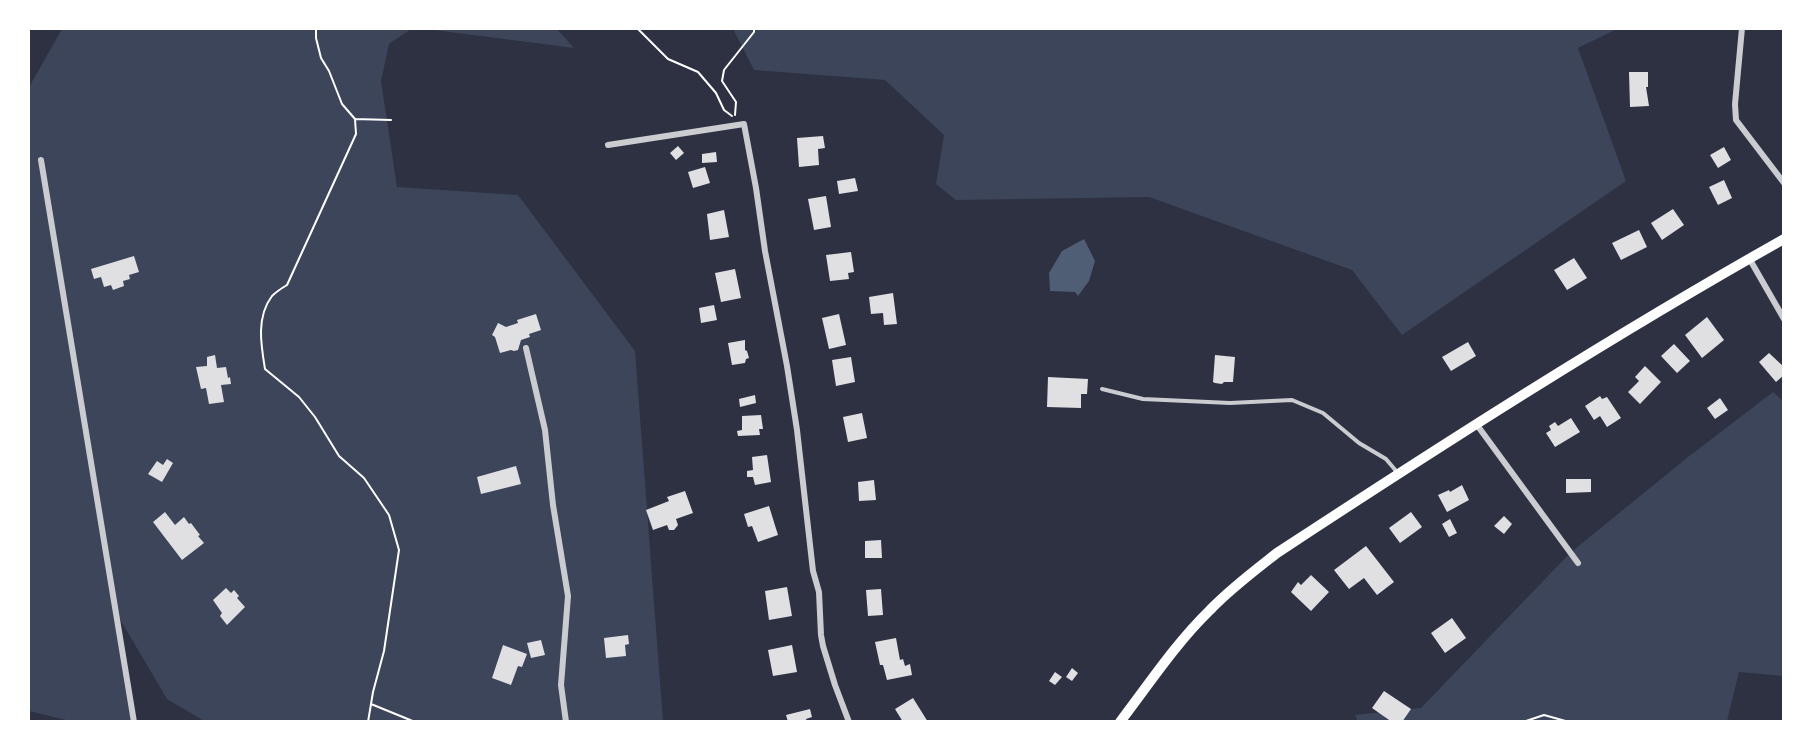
<!DOCTYPE html>
<style>
body{margin:0}
#map{position:relative;width:1812px;height:750px;overflow:hidden;background:#2d3142;font-family:Mulish,sans-serif}
canvas{display:block}
.frame{position:absolute;inset:0;border:30px solid #fff;pointer-events:none}
</style>
<div id="map">
<canvas width="1812" height="750"></canvas>
<div class="frame"></div>
</div>
<script>
const c = document.querySelector('canvas').getContext('2d');
c.lineJoin = 'round';
function paint(path, color) { c.fillStyle = color; c.fill(path, 'evenodd'); }
function strokePath(path, color, width, dash) { c.strokeStyle = color; c.lineWidth = width; c.lineCap = dash ? 'butt' : 'round'; c.setLineDash(dash || []); c.stroke(path); }
paint(new Path2D(`
 M62 29H411L389 44 381 81 397 187 518 195 635 351 663 721H204L167 699 118 616 135 721H70L29 711 28 85 29 87Z
 M426 29H557L574 48Z
 M733 29H1617L1578 48 1626 181 1402 335 1352 270 1149 197 956 200 936 184 944 135 885 80 754 70Z
 M1773 392 1783 401V676L1739 672 1727 721 1358 722 1355 715 1421 708 1570 553 1688 457Z`), '#3c4559');
paint(new Path2D(`
 M1084 239 1095 261 1089 281 1078 296 1075 292 1050 291 1049 273 1062 251Z`), '#4f5d75');
paint(new Path2D(`
 M1629 72H1648V87H1646L1649 106 1630 107Z
 M823 136 825 148 818 149 819 165 799 167 797 138Z
 M678 146 684 153 676 160 670 153Z
 M1724 147 1731 160 1718 168 1710 155Z
 M716 152 717 162 702 163V154Z
 M705 167 710 183 693 188 688 172Z
 M855 178 858 191 839 194 837 181Z
 M1724 180 1732 198 1718 205 1709 187Z
 M826 196 831 227 814 230 808 199Z
 M1673 209 1684 225 1662 240 1651 223Z
 M724 210 729 237 710 240 707 214Z
 M1639 230 1647 247 1621 260 1612 243Z
 M851 252 854 272 848 273 849 279 830 281 826 255Z
 M134 256 139 272 129 275 130 279 123 281 124 286 113 290 111 285 104 287 101 277 94 279 91 269Z
 M1574 258 1587 278 1567 290 1554 270Z
 M735 269 741 298 721 302 715 273Z
 M893 293 897 324 884 325 883 313 871 314 869 297Z
 M714 305 717 320 701 323 699 308Z
 M536 314 541 330 529 334 530 337 521 340 518 350 514 351 511 350 500 353 495 337 492 335 498 323 506 327 518 323 517 320Z
 M839 314 846 345 829 349 822 318Z
 M1707 317 1724 340 1702 358 1685 335Z
 M745 340V350L747 351 749 358 746 359 745 363 732 365 728 343Z
 M1468 342 1476 356 1451 371 1442 357Z
 M1674 344 1690 361 1677 373 1661 356Z
 M1769 353 1784 367V375L1776 382 1759 362Z
 M215 355 217 368 226 367 228 378 230 377 231 384 221 385 224 402 209 404 206 388 201 389 196 367 207 366V357Z
 M1215 355 1235 357 1233 382H1224L1222 384 1215 383 1213 382Z
 M851 357 855 382 836 386 832 360Z
 M1645 366 1661 382 1640 404 1628 392 1639 381 1635 377Z
 M1048 377 1088 379 1087 394H1081V408L1047 407Z
 M755 395 756 403 740 407 739 399Z
 M1600 396 1602 399 1607 397 1621 418 1607 427 1600 416 1594 420 1585 406Z
 M1720 398 1728 410 1715 419 1707 408Z
 M862 413 867 438 848 442 843 417Z
 M761 415 763 429H759L760 435 738 436 737 431 742 430V416Z
 M1571 418 1580 432 1555 447 1546 433 1551 430 1549 426 1555 422 1558 426Z
 M767 455 771 482 755 485 753 477H747V471L753 470 752 457Z
 M167 459 173 463 162 482 148 474 157 461 163 465Z
 M516 466 521 484 481 494 477 477Z
 M1566 479H1591V492L1566 493Z
 M874 480 876 500 859 501 858 482Z
 M1462 485 1469 500 1447 512 1438 495 1449 490 1450 492Z
 M685 491 693 513 676 519 678 525 674 530H669L667 525 653 530 646 510 669 501 667 497Z
 M769 506 778 535 758 542 752 526 748 527 744 514Z
 M165 512 175 525 184 517 189 524 191 523 200 535 198 536 204 543 182 560 153 522Z
 M1411 512 1422 527 1400 543 1389 528Z
 M1504 516 1512 524 1504 534 1494 526Z
 M1450 519 1457 533 1449 537 1442 524Z
 M881 540 882 558H865V541Z
 M1366 546 1394 582 1377 595 1364 578 1349 589 1334 570Z
 M1311 575 1329 592 1311 611 1291 592 1298 582 1301 585Z
 M787 587 792 616 769 620 765 591Z
 M226 588 231 593 234 590 239 596 237 598 245 607 227 625 220 616 222 613 213 600Z
 M881 589 883 615 868 616 866 590Z
 M1452 618 1466 638 1445 653 1431 633Z
 M628 635 629 644 625 645 626 656 606 658 604 638Z
 M896 638 900 660 903 659 905 666 910 664 912 675 887 680 883 665H880L875 642Z
 M541 640 545 655 531 658 527 643Z
 M503 645 527 654 522 667 518 666 511 685 492 678Z
 M792 645 797 672 773 676 768 650Z
 M1072 668 1078 673 1072 681 1066 677Z
 M1055 672 1062 677 1055 685 1049 681Z
 M1384 691 1411 709 1402 722H1392L1372 708Z
 M913 698 928 722H903L895 709Z
 M810 709 812 717 806 719 807 722H788L786 715Z`), '#e0e0e3');
strokePath(new Path2D(`
 M316 28V38L321 58 329 71 342 104 355 119 356 134 287 285C282 288 276 292 272 296 256 317 261 345 265 369L299 397 315 417 339 456 364 478 389 515 399 550 384 651 373 692 368 722
 M637 28 668 59 698 72 716 93 724 110 732 116
 M735 115 736 102 722 81 724 70 754 32V28
 M355 119 391 120
 M371 704 415 722
 M1523 722 1544 715 1569 722`), '#fff', 2);
strokePath(new Path2D(`
 M1102 389 1143 399 1230 403 1292 400 1323 413 1359 443 1386 459 1397 472`), '#caccd0', 4);
strokePath(new Path2D(`
 M1742 28 1735 104 1736 120 1784 183
 M608 145 744 124 756 188 765 251 787 366 797 430 813 571 819 592 821 635 823 646 835 685 849 722
 M41 160 134 722
 M1749 258 1784 319
 M526 348 545 430 553 505 568 596 561 685 566 722
 M1477 425 1578 563`), '#caccd0', 6);
strokePath(new Path2D(`
 M1120 722C1149 684 1176 643 1210 610 1230 589 1254 571 1277 553 1443 444 1610 337 1784 239`), '#fff', 10);
</script>
